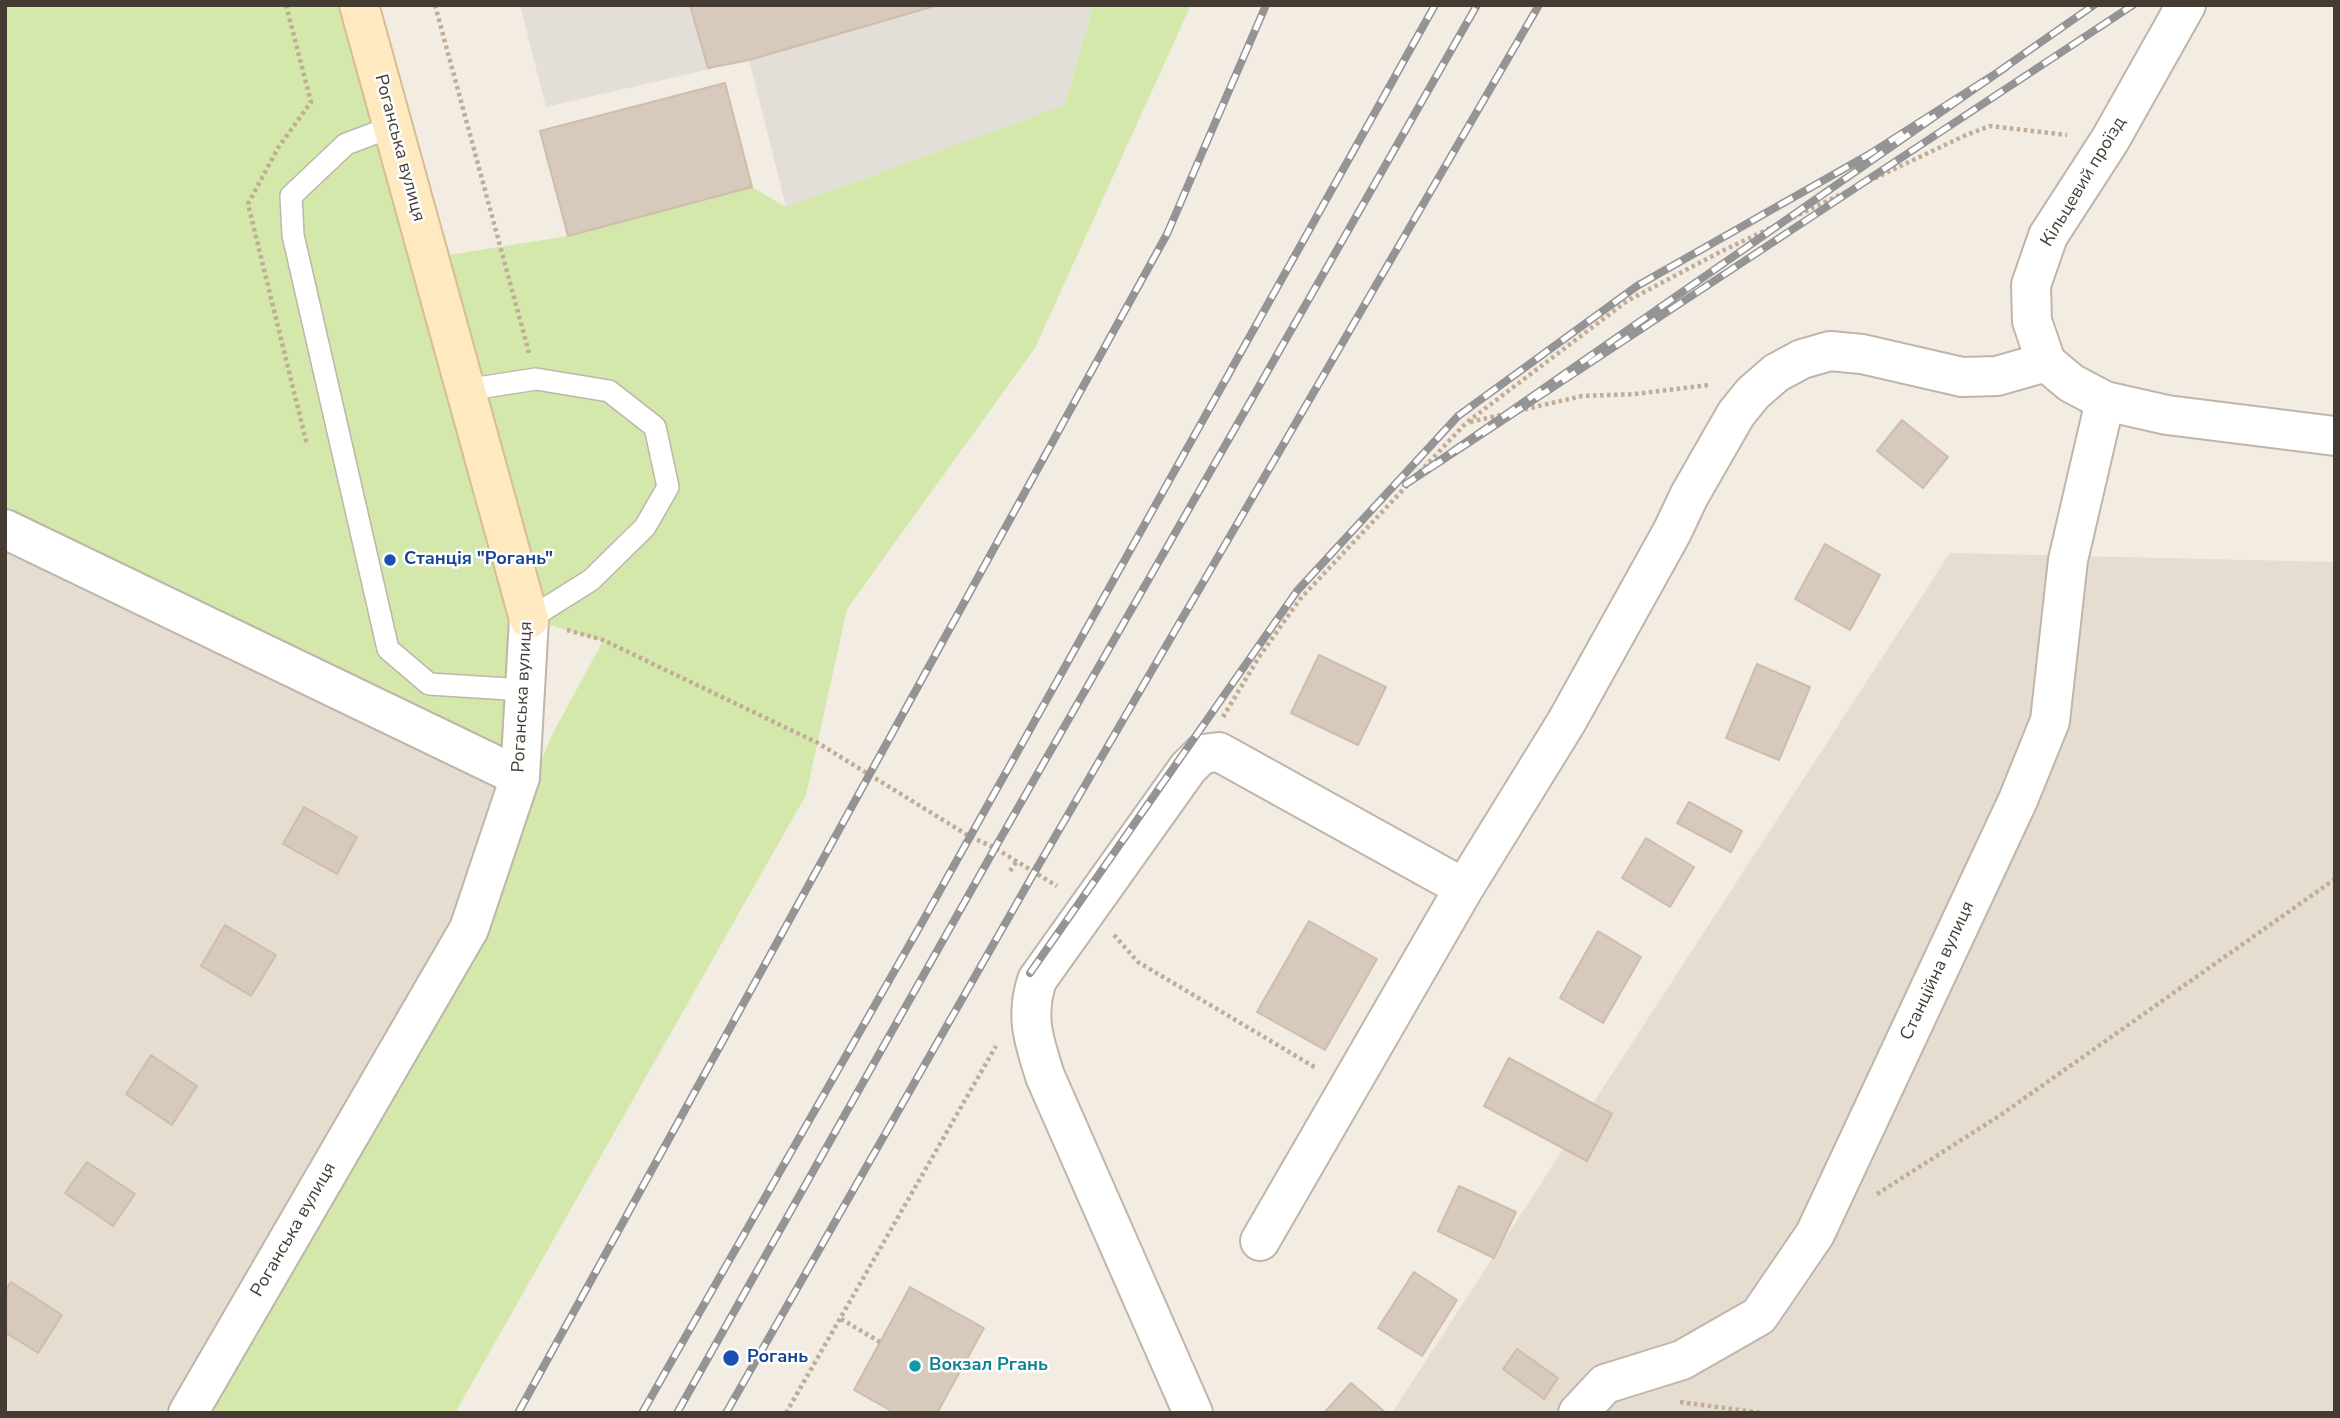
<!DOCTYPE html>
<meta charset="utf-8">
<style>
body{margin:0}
#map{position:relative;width:2340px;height:1418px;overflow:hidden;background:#f2ece3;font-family:"Nunito Sans",sans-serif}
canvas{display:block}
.frame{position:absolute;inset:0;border:7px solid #443c33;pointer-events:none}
</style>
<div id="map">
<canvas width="2340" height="1418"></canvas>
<div class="frame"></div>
</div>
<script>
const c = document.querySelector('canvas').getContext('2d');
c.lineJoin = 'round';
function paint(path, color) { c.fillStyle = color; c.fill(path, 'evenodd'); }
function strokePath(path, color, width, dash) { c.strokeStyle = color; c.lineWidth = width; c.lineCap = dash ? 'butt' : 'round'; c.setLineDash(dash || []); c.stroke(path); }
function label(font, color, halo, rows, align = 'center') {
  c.font = font + ' "Nunito Sans",sans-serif'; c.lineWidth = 5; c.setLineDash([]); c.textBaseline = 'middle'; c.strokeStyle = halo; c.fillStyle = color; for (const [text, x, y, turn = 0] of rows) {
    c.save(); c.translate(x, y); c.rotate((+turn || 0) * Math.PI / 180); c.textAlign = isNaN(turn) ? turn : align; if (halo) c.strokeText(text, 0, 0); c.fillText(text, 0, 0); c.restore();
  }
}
paint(new Path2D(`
 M5 529 520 777 469 929 188 1413H5Z
 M1950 553 2335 562V1413H1392Z`), '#e6ddd1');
paint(new Path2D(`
 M520 5H1093L1065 105 786 207 749 60 546 107Z`), '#e4ded8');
paint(new Path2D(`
 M5 5H359L430 258 568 236 752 187 786 207 1065 105 1093 5H1191L1035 348 847 609 806 795 455 1413H188L469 929 553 733 603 641 530 619 520 777 5 529Z`), '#d3e8aa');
const building = new Path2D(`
 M690 5H938L749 60 708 68Z
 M725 83 752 187 568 236 540 131Z
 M1902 420 1948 457 1923 488 1877 451Z
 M1825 544 1880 575 1850 630 1795 599Z
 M1319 655 1386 687 1358 745 1291 713Z
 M1757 664 1810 687 1779 760 1726 738Z
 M1689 802 1742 831 1731 852 1677 823Z
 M304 807 357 837 337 874 283 844Z
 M1646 838 1694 867 1670 907 1622 878Z
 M1309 921 1377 959 1325 1050 1257 1012Z
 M225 925 276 955 251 996 201 966Z
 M1598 931 1641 957 1603 1023 1560 998Z
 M151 1055 197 1086 172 1125 126 1094Z
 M1509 1058 1612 1114 1587 1161 1484 1106Z
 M87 1162 135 1194 113 1226 65 1193Z
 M1459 1186 1516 1212 1494 1258 1438 1231Z
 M1414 1272 1457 1300 1422 1356 1378 1328Z
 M11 1282 62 1315 38 1353 5 1332V1291Z
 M910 1287 984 1328 937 1413H895L854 1390Z
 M1517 1349 1558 1378 1544 1399 1503 1369Z
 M1351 1383 1385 1412 1324 1413Z`);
paint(building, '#d7c9bb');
strokePath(building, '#cfbdac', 2);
const service = new Path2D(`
 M394 126 346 144 291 196 293 235 388 649 429 684 525 690
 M465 390 536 379 609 391 655 427 668 487 645 527 591 580 529 619`);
const minor = new Path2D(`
 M2186 5 2110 140 2048 236 2031 285 2032 321 2046 362 2071 383 2105 401 2167 415 2335 436
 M5 529 520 777
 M1260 1241 1464 888 1567 721 1672 532 1689 496 1736 414 1753 393 1776 373 1802 359 1830 351 1862 354 1962 377 1997 376 2046 362
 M1193 1413 1045 1076C1034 1041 1025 1017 1037 980L1188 768 1202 754 1219 752 1464 888
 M1578 1413 1605 1384 1682 1360 1759 1316 1815 1234 2018 800 2050 721 2068 560 2105 401`);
const tertiary = new Path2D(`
 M188 1413 469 929 520 777 529 619`);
const secondary = new Path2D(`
 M359 5 529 619`);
strokePath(service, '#c1b5a9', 24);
strokePath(minor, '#c1b5a9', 42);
strokePath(tertiary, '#c1b5a9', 42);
strokePath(secondary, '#d7bd93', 42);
strokePath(new Path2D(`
 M286 5 311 102 278 148 248 204 307 445
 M435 5 529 353
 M1470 422 1582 396 1635 394 1709 385
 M567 630 603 640 818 743 969 836 995 848 1057 886
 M1223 717 1259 657 1300 599 1466 423 1627 301 1722 251 1966 135 1990 126 2067 135
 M1010 871 1017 861
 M1114 935 1138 962 1316 1068
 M1877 1194 2002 1114 2335 879
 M841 1319 880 1342
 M1680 1402 1762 1413
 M786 1413 996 1046`), '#c0ac97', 4.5, [3.5, 3.5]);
strokePath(service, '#fff', 21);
strokePath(minor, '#fff', 38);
strokePath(tertiary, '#fff', 38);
strokePath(secondary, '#ffe9c0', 38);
const rail = new Path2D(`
 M1998 72 2094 5
 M1030 973 1297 591 1458 416 1637 286 1868 155 2006 67 1406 484 2133 5
 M518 1413 1167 234 1266 5
 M642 1413 919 928 1435 5
 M677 1413 995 848 1477 5
 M726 1413 1034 873 1539 5`);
strokePath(rail, '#949494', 8);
strokePath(rail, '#fff', 5, [16]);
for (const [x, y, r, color] of [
 [390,560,7,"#1a4fb4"],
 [731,1358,9,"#1a4fb4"],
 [915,1366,7,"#0f9aa8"]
]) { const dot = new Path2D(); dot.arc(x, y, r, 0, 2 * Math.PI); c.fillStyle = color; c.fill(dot); strokePath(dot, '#fff', 2.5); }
label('18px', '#443c33', '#fff', [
 ["Роганська вулиця",399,148,75],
 ["Кільцевий проїзд",2084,182,-59],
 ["Роганська вулиця",523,697,-87],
 ["Станційна вулиця",1938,971,-65],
 ["Роганська вулиця",294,1230,-60]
]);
label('bold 18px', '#164399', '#fff', [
 ["Станція \"Рогань\"",404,560],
 ["Рогань",747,1358]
], 'left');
label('bold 18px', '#0d838f', '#fff', [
 ["Вокзал Ргань",929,1366]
], 'left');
</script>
